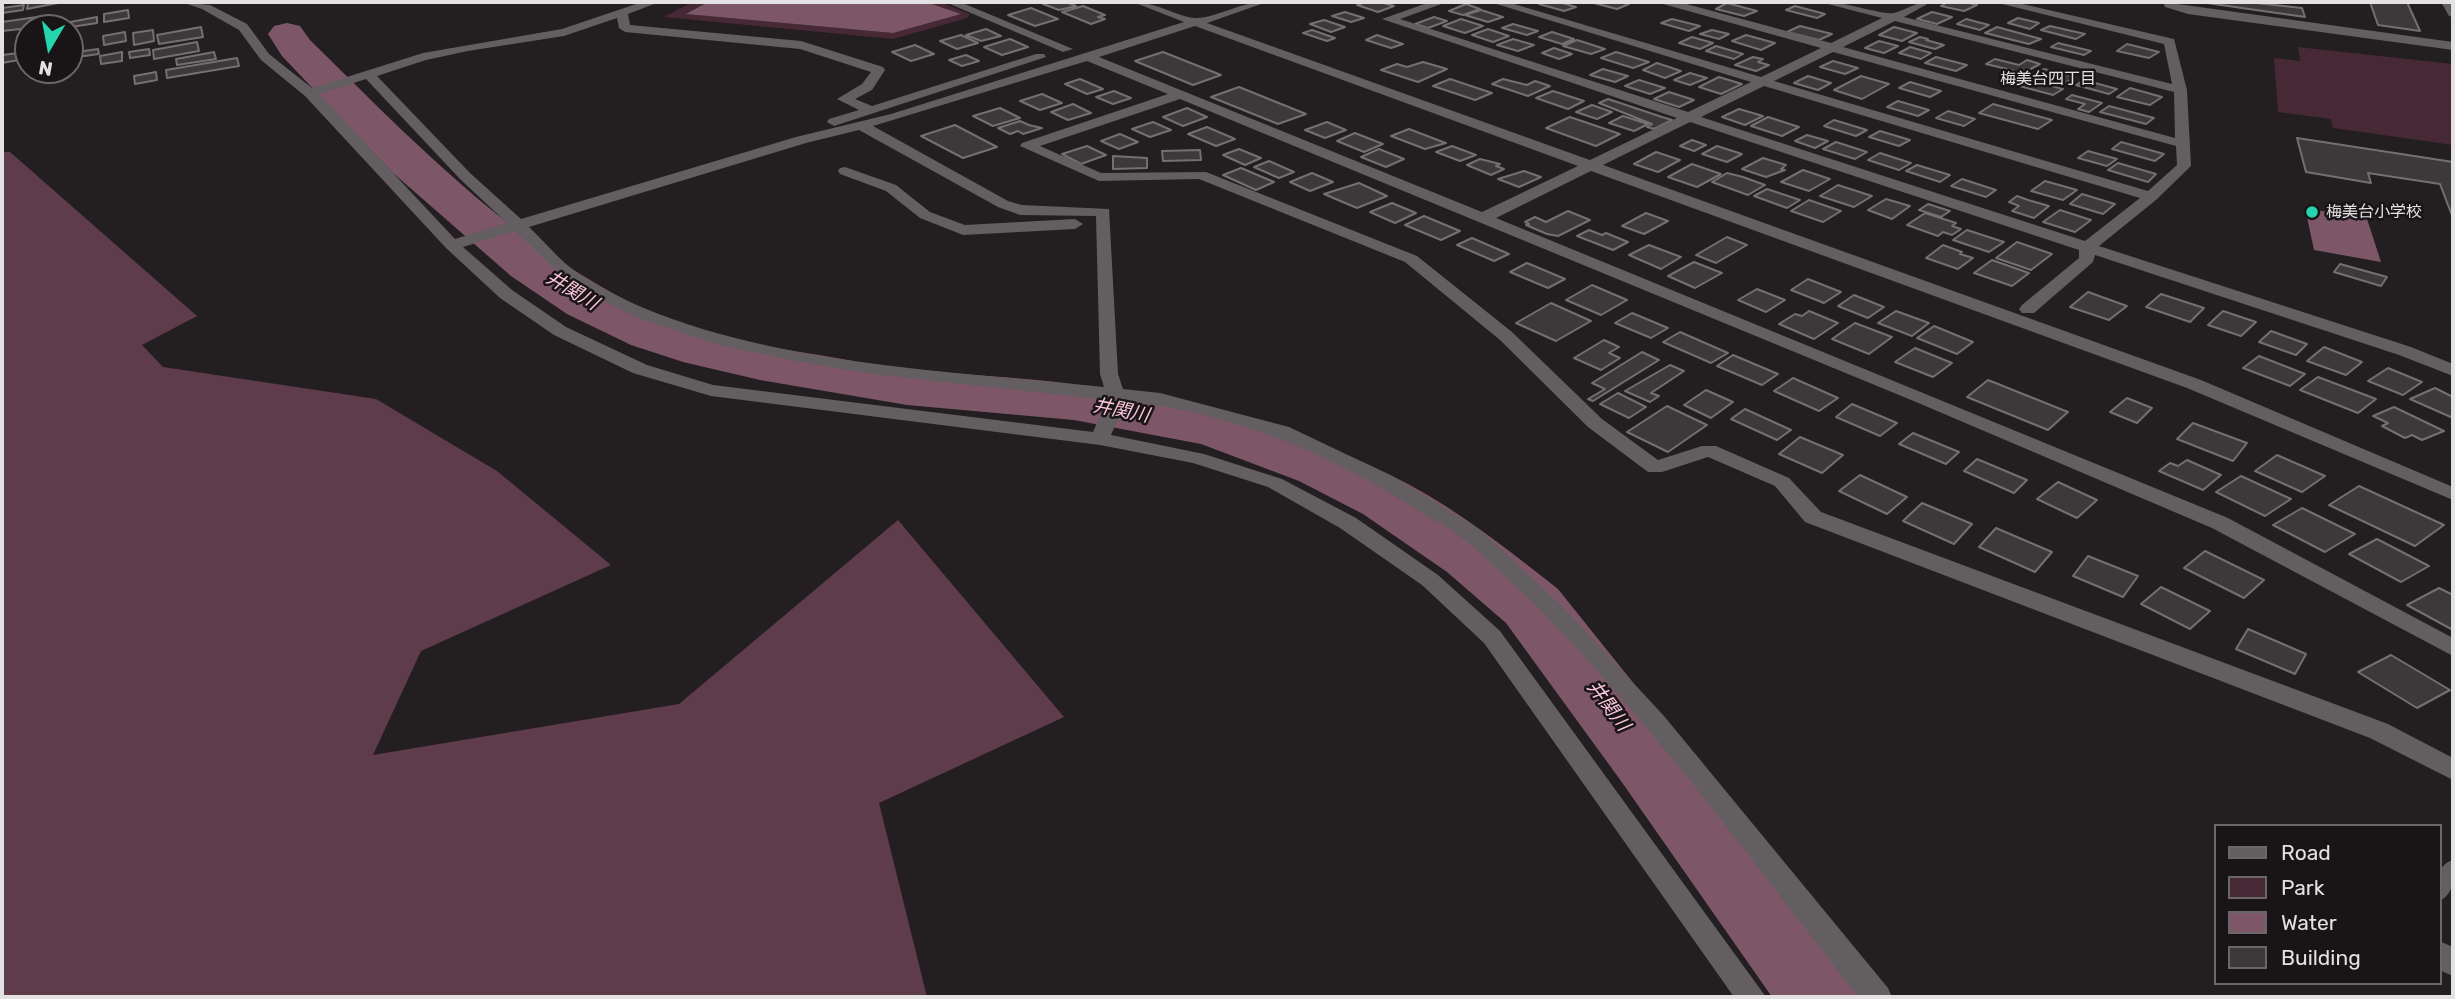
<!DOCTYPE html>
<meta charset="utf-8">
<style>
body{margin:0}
#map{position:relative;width:2455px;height:999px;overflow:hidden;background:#231e20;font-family:Rubik,sans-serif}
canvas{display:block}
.frame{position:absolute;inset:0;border:4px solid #e4e1e2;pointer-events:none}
.legend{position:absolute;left:2214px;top:824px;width:228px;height:161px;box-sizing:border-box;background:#191517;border:2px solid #6a6768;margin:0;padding:9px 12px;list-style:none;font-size:21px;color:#e4e1e2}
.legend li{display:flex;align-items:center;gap:14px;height:35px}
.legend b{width:35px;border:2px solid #6a6768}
.north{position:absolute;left:14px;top:14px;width:70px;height:70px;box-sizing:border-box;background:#191517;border:2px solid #6a6768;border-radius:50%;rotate:190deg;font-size:19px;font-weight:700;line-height:28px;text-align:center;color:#e4e1e2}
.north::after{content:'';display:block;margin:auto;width:24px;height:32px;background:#24d5ae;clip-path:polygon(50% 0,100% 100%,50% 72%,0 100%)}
</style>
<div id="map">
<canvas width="2455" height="999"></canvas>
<div class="frame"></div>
<ul class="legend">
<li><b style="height:9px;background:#635e60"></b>Road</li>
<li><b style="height:19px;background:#472936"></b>Park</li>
<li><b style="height:19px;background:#7d5767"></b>Water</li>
<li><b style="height:19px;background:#3d383a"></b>Building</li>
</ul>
<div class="north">N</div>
</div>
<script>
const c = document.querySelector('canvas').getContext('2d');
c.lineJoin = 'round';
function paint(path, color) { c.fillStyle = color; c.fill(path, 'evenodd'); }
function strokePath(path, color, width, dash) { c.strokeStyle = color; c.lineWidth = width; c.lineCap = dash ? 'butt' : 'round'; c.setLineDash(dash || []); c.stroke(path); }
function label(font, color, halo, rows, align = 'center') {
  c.font = font + ' Rubik,"Noto Sans JP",sans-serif'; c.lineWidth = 5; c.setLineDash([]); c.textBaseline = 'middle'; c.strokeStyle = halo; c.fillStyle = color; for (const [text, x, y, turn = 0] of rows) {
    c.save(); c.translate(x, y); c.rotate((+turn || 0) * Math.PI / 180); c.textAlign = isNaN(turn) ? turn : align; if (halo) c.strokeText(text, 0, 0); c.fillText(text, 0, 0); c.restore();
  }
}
paint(new Path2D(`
 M692 2H708L687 14 893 33 960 14 926 2H940L970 14 967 18 893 39 664 17Z
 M2298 47 2453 64V145L2333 128 2331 119 2278 112 2274 58 2300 61Z`), '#472936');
paint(new Path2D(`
 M2 152H10L197 316 142 345 163 367 376 399 497 471 611 565 421 651 373 755 679 704 898 520 1064 717 879 803 927 997H2Z`), '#5f3c4b');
paint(new Path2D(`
 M708 2H926L961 14 893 33 686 14Z
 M2305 208 2367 219 2381 262 2314 250Z`), '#7d5767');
paint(new Path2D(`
 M287 23 300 26 310 40C418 146 527 261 669 320 712 338 760 346 806 353 841 358 875 366 910 369 964 375 1018 377 1072 384 1189 398 1303 429 1408 484 1462 513 1510 551 1558 589L1861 967 1875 997H1772L1621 781 1506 623 1447 572 1363 514 1299 481 1201 444 1074 420 907 405 760 380 683 362 631 345 567 314 511 276 393 173 282 56 268 34 274 26Z`), '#7d5767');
const building = new Path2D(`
 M39 2H63L27 9 28 3Z
 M1052 2H1066L1076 6 1059 10 1043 4Z
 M1367 2H1380L1394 6 1378 12 1357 5Z
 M1544 2H1559L1576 7 1564 11 1539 4Z
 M1590 2H1619L1629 4 1617 9Z
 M1948 2H1965L1977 5 1964 11 1941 6Z
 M2200 2H2247L2302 8 2305 17Z
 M2370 2H2407L2420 31 2378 25Z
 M1727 3 1757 11 1744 16 1716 9Z
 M1466 4 1480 9 1463 15 1449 11Z
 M24 5 23 10 2 13V8Z
 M1083 6 1105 15 1098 17 1105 19 1091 24 1062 12Z
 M1795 6 1825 14 1817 18 1786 10Z
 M1031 8 1058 19 1035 26 1008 15Z
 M128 10 129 18 104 22V14Z
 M1481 10 1503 17 1488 22 1465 15Z
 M1345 12 1364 18 1351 22 1332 16Z
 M1932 12 1952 17 1937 24 1917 19Z
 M44 16 39 27 2 31V22Z
 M97 17V23L71 27 70 22Z
 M1434 17 1447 21 1428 28 1415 24Z
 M2018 18 2039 23 2030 29 2008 23Z
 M1461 19 1483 26 1465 33 1443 26Z
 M1672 19 1700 26 1689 31 1661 23Z
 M1966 19 1989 25 1980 30 1957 24Z
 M1324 20 1345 27 1331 32 1310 24Z
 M1513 24 1538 31 1527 35 1502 28Z
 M1800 26 1832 34 1819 40 1787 32Z
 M2050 26 2085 34 2076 39 2041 30Z
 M201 27 203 37 159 44 157 35Z
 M1894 27 1917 33 1902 41 1879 35Z
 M1997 27 2041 39 2029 44 1985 33Z
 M986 29 1001 36 981 41 966 35Z
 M1488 29 1509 36 1493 42 1472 35Z
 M153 30 154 41 134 45 133 33Z
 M1312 30 1335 38 1327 41 1303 33Z
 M1712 30 1729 34 1719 39 1700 34Z
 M125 32 126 41 104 45 103 36Z
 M1552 32 1574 39 1562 44 1539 37Z
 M961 35 978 43 957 49 940 41Z
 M1377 35 1403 44 1391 48 1366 40Z
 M1746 35 1775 43 1761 50 1732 41Z
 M1692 37 1713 43 1700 49 1679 43Z
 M1920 37 1928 39 1926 40 1944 45 1935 49 1909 42Z
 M1010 39 1028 47 1002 55 984 47Z
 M1513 39 1534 45 1518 51 1497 45Z
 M1577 40 1605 49 1591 54 1563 46Z
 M1879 41 1898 46 1884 53 1865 48Z
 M197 42 199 51 154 59 153 50Z
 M2058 43 2091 51 2084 55 2051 47Z
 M2127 44 2159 52 2149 58 2117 51Z
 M915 45 934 54 911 61 892 52Z
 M1716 46 1743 54 1734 59 1706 51Z
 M1910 47 1931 53 1921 59 1899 53Z
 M1554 48 1572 54 1559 59 1542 53Z
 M98 49 99 54 70 58V53Z
 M149 49 150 55 130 58 129 52Z
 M122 52V61L101 64 100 56Z
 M214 52 216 59 177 65 176 59Z
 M1163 52 1221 75 1193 85 1135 61Z
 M1616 52 1649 62 1633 68 1601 58Z
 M19 53V60L2 63V55Z
 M966 55 979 61 962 66 949 60Z
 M1753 57 1763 59 1758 62 1769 65 1756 71 1735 65Z
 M1936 57 1967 65 1956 71 1925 63Z
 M237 58 239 66 167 78 166 70Z
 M1995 59 2019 65 2027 60 2040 64 2023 73 1986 64Z
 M1833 61 1858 68 1845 74 1820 67Z
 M1423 62 1447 69 1418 82 1381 70 1397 64 1407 67Z
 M1657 63 1681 71 1665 78 1643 70Z
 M1603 69 1628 76 1615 82 1590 75Z
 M2044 69 2075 77 2065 83 2034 75Z
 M156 72 157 80 135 84 134 76Z
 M1690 73 1707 78 1690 85 1674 80Z
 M1808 76 1831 83 1818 90 1794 83Z
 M1861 76 1889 84 1862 99 1834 90Z
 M1719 77 1742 84 1721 94 1699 87Z
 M1080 79 1103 89 1087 94 1065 84Z
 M1450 79 1492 93 1475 100 1433 86Z
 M1503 79 1527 85 1535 81 1550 86 1528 96 1492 84Z
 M2026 79 2063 89 2053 95 2016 85Z
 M1639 80 1665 88 1650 94 1625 86Z
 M2084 80 2117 89 2109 94 2076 85Z
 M1910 82 1941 91 1930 97 1899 88Z
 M1239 87 1306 114 1278 124 1211 97Z
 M2130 88 2162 97 2150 105 2117 97Z
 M1114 91 1131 98 1113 104 1096 97Z
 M1553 91 1584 101 1568 109 1536 98Z
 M1669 92 1694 100 1679 107 1654 99Z
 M1042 94 1062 103 1040 110 1020 101Z
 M2072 95 2102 103 2089 112 2078 109 2085 104 2066 99Z
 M1608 99 1662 117 1672 120 1654 129 1647 127 1652 124 1599 103Z
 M1898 101 1929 110 1918 116 1887 107Z
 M1073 104 1091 113 1068 120 1051 112Z
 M1993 104 2052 120 2038 129 1979 113Z
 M1592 105 1612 112 1597 119 1576 112Z
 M2109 106 2154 118 2146 124 2100 112Z
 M1000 108 1020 118 993 126 973 116Z
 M1187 108 1207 117 1183 126 1163 117Z
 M1739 109 1763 116 1745 125 1722 117Z
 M1948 111 1975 119 1964 126 1936 118Z
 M1623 116 1648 124 1634 131 1609 123Z
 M1570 117 1620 134 1596 146 1546 128Z
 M1768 117 1799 127 1782 136 1751 126Z
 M1834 120 1867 130 1856 136 1824 126Z
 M1020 121 1029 125 1042 128 1023 134 1018 131 1010 134 998 128Z
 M1153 122 1171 130 1150 137 1132 129Z
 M1327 122 1346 130 1325 138 1305 130Z
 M955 125 997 147 963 158 921 136Z
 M1207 127 1235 139 1216 146 1188 134Z
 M1409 129 1443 142 1446 143 1425 149 1391 136Z
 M1880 131 1910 140 1899 146 1869 137Z
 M1355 133 1383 144 1364 152 1337 141Z
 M1120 134 1138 142 1119 149 1101 141Z
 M1807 135 1828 141 1815 148 1795 141Z
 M2297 138 2453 162V218L2440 184 2368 173 2371 183 2306 172Z
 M1692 140 1706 145 1694 151 1680 146Z
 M1836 142 1867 152 1855 159 1823 149Z
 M2121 142 2164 154 2155 161 2112 149Z
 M1087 146 1106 155 1081 164 1062 154Z
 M1452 146 1476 155 1460 161 1436 152Z
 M1717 146 1742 154 1727 162 1702 154Z
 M1239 149 1261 158 1245 165 1223 155Z
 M1379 149 1404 159 1386 167 1361 157Z
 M1200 150 1201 160 1163 161 1162 151Z
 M2088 151 2117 159 2107 166 2078 158Z
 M1656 152 1680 160 1658 172 1634 164Z
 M1880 153 1911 163 1899 170 1868 160Z
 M1113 156 1147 158V168L1113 169Z
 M1763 158 1786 165 1781 169 1785 170 1766 177 1742 169Z
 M1480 159 1500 164 1496 166 1504 169 1491 175 1467 165Z
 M1269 161 1294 172 1279 178 1254 167Z
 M2118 163 2156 174 2148 182 2108 170Z
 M1692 164 1721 174 1697 187 1668 177Z
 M1917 165 1950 175 1940 182 1906 171Z
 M1241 168 1274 182 1256 190 1223 175Z
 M1803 170 1830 179 1809 191 1781 182Z
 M1524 171 1541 177 1519 187 1498 179Z
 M1312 173 1333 182 1310 191 1290 182Z
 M1727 173 1743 177 1765 185 1748 195 1712 182Z
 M1962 179 1996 190 1986 197 1951 186Z
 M2045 181 2077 190 2063 200 2031 191Z
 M1359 183 1387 196 1357 208 1324 194Z
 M1838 185 1872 196 1854 207 1820 196Z
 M1767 189 1800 200 1787 208 1754 196Z
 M2082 194 2115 204 2103 214 2070 204Z
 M2017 196 2028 200 2049 206 2034 218 2012 211 2019 206 2009 202Z
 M1886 199 1910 206 1892 219 1868 210Z
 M1809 200 1841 211 1823 222 1791 211Z
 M1392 203 1416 213 1395 223 1370 212Z
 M1928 204 1950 211 1941 217 1919 210Z
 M2060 210 2091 220 2075 232 2043 222Z
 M1568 211 1590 220 1558 236 1547 234 1526 225 1529 224 1525 222 1535 217 1546 222Z
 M1646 213 1668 221 1644 234 1622 226Z
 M1925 213 1956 223 1952 226 1961 229 1952 235 1943 232 1938 236 1907 225Z
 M1424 216 1460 231 1441 240 1405 225Z
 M1589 230 1602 235 1606 233 1628 242 1613 250 1577 236Z
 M1967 230 2004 242 1989 252 1953 240Z
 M1727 237 1747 245 1716 263 1696 255Z
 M1472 238 1509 254 1494 261 1457 245Z
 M2017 242 2052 254 2031 270 1996 258Z
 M1649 245 1681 257 1661 269 1629 255Z
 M1943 245 1962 252 1960 254 1973 258 1958 269 1926 258Z
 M1992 260 2029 273 2012 286 1974 273Z
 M1694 262 1722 273 1695 288 1668 276Z
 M1527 263 1565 279 1548 288 1510 272Z
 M2340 264 2387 277 2381 286 2334 272Z
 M1808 279 1841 292 1824 303 1791 290Z
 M1592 285 1627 300 1601 315 1566 300Z
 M1757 289 1785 300 1766 312 1738 300Z
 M2088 292 2127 306 2109 320 2070 307Z
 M2161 294 2204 308 2190 322 2146 307Z
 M1854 295 1884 307 1868 318 1838 306Z
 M1551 303 1591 321 1556 341 1516 323Z
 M1809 311 1838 323 1814 339 1779 324 1795 314 1802 316Z
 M1896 311 1929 323 1912 336 1878 323Z
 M2223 311 2256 322 2241 336 2208 325Z
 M1632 313 1668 328 1651 338 1615 323Z
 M1855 323 1892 337 1869 354 1832 339Z
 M1934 326 1973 342 1957 354 1917 338Z
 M2271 331 2307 344 2296 355 2259 342Z
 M1680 332 1728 353 1711 363 1663 342Z
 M1604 340 1619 347 1609 353 1620 358 1601 370 1574 358Z
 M2324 347 2362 362 2346 375 2307 361Z
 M1915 348 1952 363 1933 377 1895 362Z
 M1642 352 1659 360 1593 401 1588 399 1605 389 1592 383Z
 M1733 355 1778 374 1762 385 1717 366Z
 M2259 356 2305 374 2290 386 2243 368Z
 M1670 365 1684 371 1651 393 1659 396 1650 402 1625 391Z
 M2388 368 2422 382 2403 395 2368 381Z
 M2318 377 2376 399 2358 413 2300 390Z
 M1793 378 1838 398 1819 411 1774 391Z
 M1988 380 2068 412 2048 430 1967 397Z
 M2435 388 2453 397V418L2410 399Z
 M1706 390 1733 402 1711 418 1684 405Z
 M1618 393 1646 407 1629 418 1600 404Z
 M2127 398 2152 408 2137 423 2110 412Z
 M1852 404 1897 423 1880 436 1836 417Z
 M1667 406 1707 425 1668 452 1627 432Z
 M2394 407 2444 431 2422 440 2412 435 2405 438 2382 426 2388 423 2373 416Z
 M1745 409 1791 430 1777 440 1731 419Z
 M2193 423 2247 443 2233 461 2177 439Z
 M1913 433 1959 452 1946 464 1899 444Z
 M1800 437 1843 455 1822 473 1779 454Z
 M2277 455 2325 476 2302 492 2255 471Z
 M1977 459 2027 480 2014 493 1964 471Z
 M2187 460 2221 475 2203 490 2159 471 2170 463 2178 466Z
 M1860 475 1907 497 1887 514 1839 491Z
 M2241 476 2291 499 2265 516 2216 492Z
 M2058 482 2097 500 2077 518 2037 499Z
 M2359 486 2444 525 2415 546 2329 505Z
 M1922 503 1972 524 1954 544 1903 521Z
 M2302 508 2355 534 2325 552 2273 525Z
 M1996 528 2052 552 2035 572 1979 547Z
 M2377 539 2429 566 2401 582 2349 554Z
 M2205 551 2264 580 2244 598 2184 568Z
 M2088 556 2138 576 2123 597 2073 576Z
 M2161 587 2210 611 2190 629 2141 604Z
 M2439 588 2453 595V630L2407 605Z
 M2248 629 2306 654 2295 674 2236 649Z
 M2391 655 2450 690 2417 708 2358 672Z`);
paint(building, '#3d383a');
strokePath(building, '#746f71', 2);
paint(new Path2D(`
 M181 2 210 5 247 24 269 54 312 88 423 53 562 29 642 2H659L628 14 630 25 801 41 883 67 885 70 872 90 855 99 872 106 1036 54H1044L1046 57 834 126 827 122 829 119 859 110 837 99 862 84 871 72 800 49 625 32 619 28 617 18 564 36 468 51 426 60 377 76 470 173 521 219 796 137 891 114 1184 22 1133 2C1157 2 1182 19 1197 18 1219 17 1239 2 1267 2L1207 23 1590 160 1677 118 1382 19 1430 2H1447L1400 19 1688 112 1751 82 1490 2H1507L1761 77 1821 48 1663 4 1661 2H1679L1831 43 1882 18 1828 4 1826 2C1844 2 1884 15 1893 13 1908 10 1913 2 1931 2L1904 17 2172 84 2164 44 1994 2H2014L2174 39 2187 90 2191 166 2156 200 2099 246 2411 347 2453 364V376L2399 355 2095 255 2093 262 2034 313H2022L2019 309 2022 305 2079 258V250L1690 122 1603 165 2201 380 2453 487V500L2187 388 1591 171 1496 218 2228 518 2453 638V656L2212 528 1916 402 1180 99 1040 146 1101 173 1206 172 1417 256 1512 332 1602 419 1658 460 1702 446H1716L1789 478 1821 512 2388 724 2453 758V780L2370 738 1805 522 1775 486 1708 457 1662 472H1648L1588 427 1500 340 1405 262 1199 179 1099 181 1020 146 1022 143 1168 94 1087 61 873 126 1008 201 1022 205 1109 209 1118 374 1123 389 1160 393 1289 427 1394 477 1479 529 1562 606 1664 716 1888 988 1892 997H1859C1738 844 1614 667 1465 540 1451 528 1432 519 1416 509 1329 453 1230 412 1126 401L1111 435 1204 454 1282 479 1356 518 1438 575 1500 631 1766 997H1734L1484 643 1422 585 1340 528 1268 487 1193 463 1100 445 711 396 633 373 554 335 500 298 446 248 305 96 261 60 239 30 202 9ZM1895 21 2174 92 2175 138 1843 47ZM1195 26 1578 166 1482 212 1099 57ZM1833 52 2176 146 2177 165 2148 191 1774 81ZM366 79 460 179 507 223 455 239 319 94ZM1764 86 2140 198 2085 241 1701 117ZM859 130 998 207 1020 215 1096 216 1100 374 1104 387C943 370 728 364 588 280 566 268 547 244 529 227L806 143ZM515 231 574 287 639 318 719 345 801 362 872 374 1107 400 1093 432 713 385 647 365 566 327 512 290 463 247Z
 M945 2H960L1073 49 1063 52Z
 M2163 2 2453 42V50L2188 14 2165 7Z
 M2441 2H2453V17L2449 16Z
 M845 167 896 185 930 212 965 225 1075 219 1083 224 1075 229 963 235 920 218 886 191 840 174 838 171 840 168Z
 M2453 860C2454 877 2455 894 2439 901 2439 883 2434 866 2453 860Z
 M2439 941 2453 947V976L2439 970Z`), '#635e60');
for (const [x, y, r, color] of [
 [2312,212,7,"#24d5ae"]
]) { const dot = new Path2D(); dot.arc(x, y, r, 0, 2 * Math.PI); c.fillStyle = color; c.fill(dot); strokePath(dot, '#191517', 2.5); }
label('16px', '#e4e1e2', '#191517', [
 ["梅美台四丁目",2048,79]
]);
label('16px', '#e4e1e2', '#191517', [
 ["梅美台小学校",2326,212]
], 'left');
label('italic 19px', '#fac4da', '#191517', [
 ["井関川",572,291,31],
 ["井関川",1121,411,11],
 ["井関川",1608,706,53]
]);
</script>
